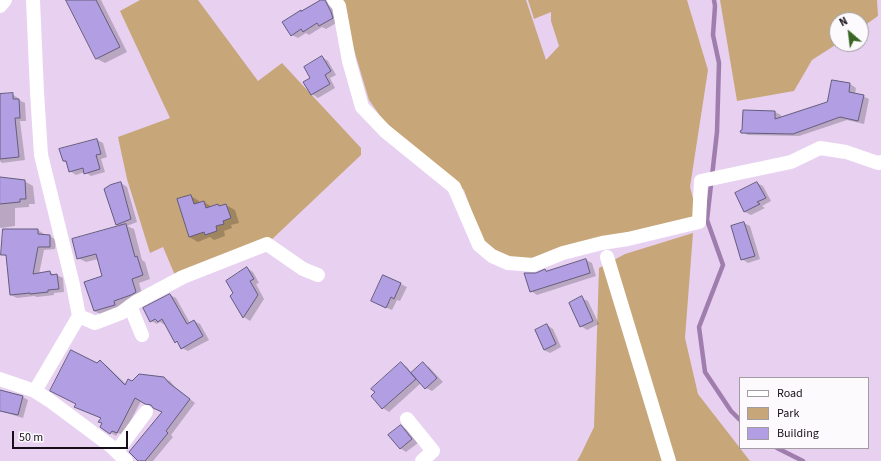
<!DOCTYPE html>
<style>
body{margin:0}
#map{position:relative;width:881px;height:461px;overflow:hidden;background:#e8d0f1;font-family:"Source Sans 3",sans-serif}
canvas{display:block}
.legend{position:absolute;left:739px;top:377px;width:130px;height:72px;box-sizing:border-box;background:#fcfafd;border:1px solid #a09ca2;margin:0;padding:5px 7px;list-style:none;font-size:12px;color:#160e19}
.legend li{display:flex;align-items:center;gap:8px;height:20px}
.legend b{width:20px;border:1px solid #a09ca2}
.north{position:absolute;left:829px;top:12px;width:40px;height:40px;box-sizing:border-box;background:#fcfafd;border:1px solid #a09ca2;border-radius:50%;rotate:332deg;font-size:11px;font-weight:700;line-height:16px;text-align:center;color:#160e19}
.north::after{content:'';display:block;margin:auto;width:14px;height:18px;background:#3a6523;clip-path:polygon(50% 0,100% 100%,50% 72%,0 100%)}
.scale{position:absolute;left:12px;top:431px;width:116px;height:18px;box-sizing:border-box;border:2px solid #160e19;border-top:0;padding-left:5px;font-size:12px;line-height:14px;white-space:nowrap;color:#160e19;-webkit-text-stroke:3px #fcfafd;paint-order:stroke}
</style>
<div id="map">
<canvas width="881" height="461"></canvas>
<ul class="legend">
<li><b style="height:5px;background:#fff"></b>Road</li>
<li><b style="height:11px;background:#c7a779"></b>Park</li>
<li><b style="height:11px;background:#b19ee3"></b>Building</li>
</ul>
<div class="north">N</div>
<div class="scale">50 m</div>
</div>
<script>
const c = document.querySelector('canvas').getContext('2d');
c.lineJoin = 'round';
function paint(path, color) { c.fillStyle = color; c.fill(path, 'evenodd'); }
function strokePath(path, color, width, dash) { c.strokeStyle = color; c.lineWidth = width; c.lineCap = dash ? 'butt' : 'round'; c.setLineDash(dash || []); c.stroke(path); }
paint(new Path2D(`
 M140 0H198L258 81 282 63 361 148V155L267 244 177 280 163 247 150 253 127 179 118 137 170 118 120 11Z
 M339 0H526L546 60 559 46 551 21V12L534 19 528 0H687L708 70 690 187 699 222 524 264 484 245 464 190 429 161 399 143 369 100Z
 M720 0H877L878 16 861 28V20H837V44L812 60 794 91 737 101Z
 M693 233 685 338 698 394 750 461H577L581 454 594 427 599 268 625 254Z`), '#c7a779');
paint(new Path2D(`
 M69 0H101L127 52 105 63 97 59 67 1Z
 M323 0 330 3 337 16 338 22 326 29 322 27 309 35 306 33 298 38 292 35Z
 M322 57 328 61 336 75 330 78 335 88 318 98 312 94V78Z
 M833 81 850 84 856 88 855 94 863 96 869 99 864 124 847 120 799 136 748 135 742 132 775 112 781 115V118L828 103Z
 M12 94 18 98 19 100 25 103 26 121H20L25 160 2 163 0 161V95Z
 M97 140 103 143 107 157 101 159 105 172 91 176 85 172 76 175 70 171 67 163 63 161Z
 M0 178 24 181 33 186 35 204H29V207L15 208V226L1 228 0 227Z
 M121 183 127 187 137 222 127 226 134 229 142 260 145 262 150 279 139 283 143 297 102 315 94 311 103 277 98 259 86 262 78 258 120 226 116 224Z
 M757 183 763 186 771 201 762 206 765 208 751 215 745 212 736 194Z
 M191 196 199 201 200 203 204 202 212 207 218 205 221 206 226 205 235 210 239 223 231 225 232 228 224 231 225 236 214 240 210 237 198 242 189 237Z
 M744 223 750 226 760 259 748 263 742 259 732 227Z
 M38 230 44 234V236H50L56 240 55 249 44 250 39 274 50 272 54 275H57L63 278 64 292 54 293V295L37 297 34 296 17 298 11 295 7 257 3 254Z
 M586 260 592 263 596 276 537 295 531 291 536 274 545 270 548 272Z
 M247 268 253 272 259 283 256 284 264 299 250 321 244 317 231 296 235 293Z
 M384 276 407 287 400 301 397 300 392 310 378 304Z
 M170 295 176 298 190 323 194 321 200 324 209 340 188 351 182 348 180 344 176 342 166 324 165 325 160 322 157 324 151 321Z
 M581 298 588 301 599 324 587 330 581 326Z
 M547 325 553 329 561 347 550 353 544 350Z
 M100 361 106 365 126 384 132 382 164 378 170 381 175 387 195 403 171 435 173 437 153 461H139L163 412 141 401 123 435 118 433 116 436 101 427 103 423 102 418 81 410 97 364Z
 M401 363 407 367 412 373 423 364 429 367 443 382 432 391 426 388 421 383 389 412 383 408 372 396Z
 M0 391 23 397 28 400 23 418 0 411Z
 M401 426 407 430 418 443 406 452 400 448Z`), '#0003');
strokePath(new Path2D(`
 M714 0 715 6 713 35 719 63 717 132 707 220 723 265 699 327 705 372 731 411 740 420
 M777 448 803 461`), '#9f7dad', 4.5);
const building = new Path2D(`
 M66 0H96L120 47 96 59Z
 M321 0H325L331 12 333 18 319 26 317 23 303 32 301 29 291 36 282 22 301 10V11Z
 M322 56 331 71 325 75 330 84 311 95 303 82 310 78 304 67Z
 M832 80 850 83 849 92 864 95 858 121 840 117 793 134 741 133 740 131 742 130 743 110 775 111V119L827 102Z
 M13 93V99H19L20 118H15L19 157 0 159V94Z
 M97 139 101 154 96 155 100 169 84 174 83 168 69 172 66 161H63L59 149Z
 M0 177 25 180 26 199H20V202L0 204Z
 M121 182 131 219 116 225 104 189 110 185Z
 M757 182 766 198 757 202 760 204 744 212 735 193Z
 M191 195 194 204 204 201 206 208 218 204 219 206 226 204 231 218 223 221 224 224 216 226 217 231 205 235 204 232 189 237 177 199Z
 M744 222 755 256 741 260 731 226Z
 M126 224 135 257 137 256 143 275 132 279 136 292 131 295 114 301 115 305 94 311 84 282 102 276 96 254 77 259 72 239Z
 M3 229H38V234L50 235V247H38L33 274 50 271 51 275 57 274 59 289 48 290V292L30 294V293L10 295 6 255H1Z
 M586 259 590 273 530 292 524 273H536L545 269 546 271Z
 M247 267 254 279 250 281 258 295 243 318 230 296 233 293 226 281Z
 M383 275 401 283 394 299 391 297 386 308 371 301Z
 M170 294 187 324 194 320 203 336 181 349 177 341 175 343 162 319 158 322 155 319 150 322 143 308Z
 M582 296 593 321 580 327 569 303Z
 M547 324 556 344 544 350 535 330Z
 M71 350 97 363 100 360 125 385 128 379 132 381 139 374 164 377 169 383 190 399 166 431 168 433 145 461H138L129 452 162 412 153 408 151 405 145 404 135 398 117 433 112 431 110 434 104 430 100 427 102 423 98 422 101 418 74 407 76 404 50 391Z
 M401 362 416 379 382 409 371 396 375 392 371 389Z
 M423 362 437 378 425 389 411 373Z
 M0 390 23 396 18 415 0 411Z
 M401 425 412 439 400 449 388 435Z`);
paint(building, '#b19ee3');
strokePath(building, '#645c7c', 1);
strokePath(new Path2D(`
 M33 0 37 92 41 155 73 285 79 316 35 391
 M334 0 339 6 349 61 362 107 385 131 454 187 479 245 492 256 508 263 533 265 563 253 602 243 628 239 699 222 701 181 791 162 820 148 846 152 878 163 881 162
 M0 6 5 0
 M607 257 669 461
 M130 306 142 335
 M79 316 95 323 121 313 136 302 183 277 267 244 303 269 318 275
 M0 379 35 391 49 400 112 447 126 461
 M407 419 433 451 422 461
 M117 451 146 412`), '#fff', 14);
</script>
